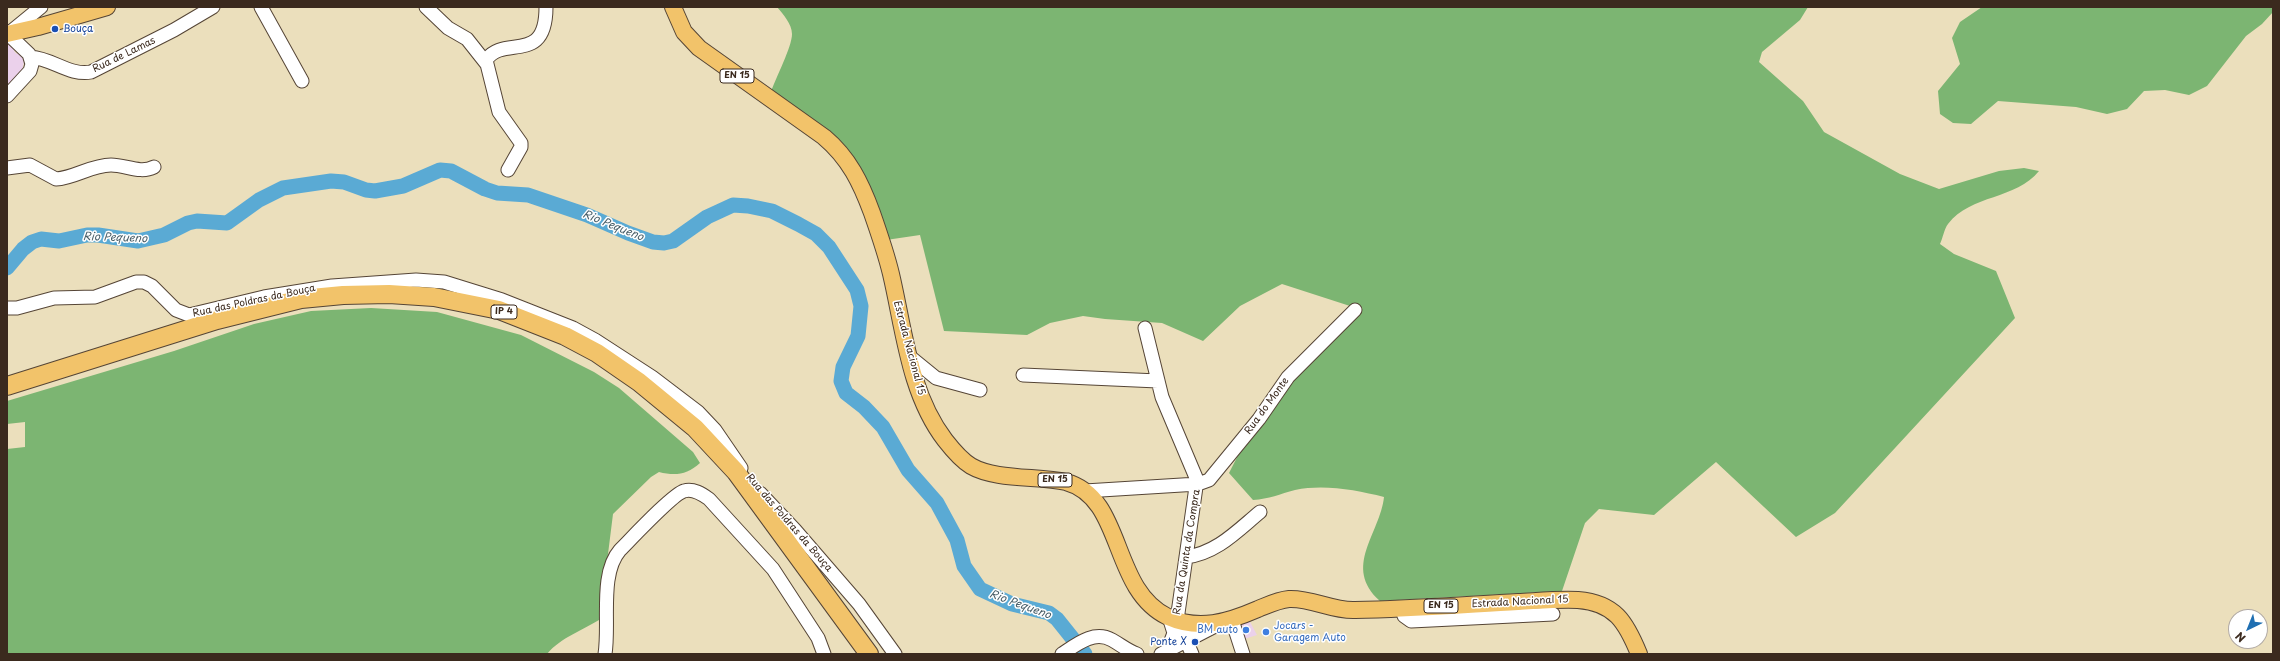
<!DOCTYPE html>
<meta charset="utf-8">
<style>
body{margin:0}
#map{position:relative;width:2280px;height:661px;overflow:hidden;background:#ebdfbc;font-family:"Playpen Sans",sans-serif}
canvas{display:block}
.frame{position:absolute;inset:0;border:8px solid #3b2a1e;pointer-events:none}
.north{position:absolute;left:2228px;top:609px;width:40px;height:40px;box-sizing:border-box;background:#fff;border:1px solid #b1aaa5;border-radius:50%;rotate:223deg;font-size:11px;font-weight:700;line-height:16px;text-align:center;color:#3b2a1e}
.north::after{content:'';display:block;margin:auto;width:14px;height:18px;background:#1f6fb2;clip-path:polygon(50% 0,100% 100%,50% 72%,0 100%)}
</style>
<div id="map">
<canvas width="2280" height="661"></canvas>
<div class="frame"></div>
<div class="north">N</div>
</div>
<script>
const c = document.querySelector('canvas').getContext('2d');
c.lineJoin = 'round';
function paint(path, color) { c.fillStyle = color; c.fill(path, 'evenodd'); }
function strokePath(path, color, width, dash) { c.strokeStyle = color; c.lineWidth = width; c.lineCap = dash ? 'butt' : 'round'; c.setLineDash(dash || []); c.stroke(path); }
function label(font, color, halo, rows, align = 'center') {
  c.font = font + ' "Playpen Sans",sans-serif'; c.lineWidth = 3; c.setLineDash([]); c.textBaseline = 'middle'; c.strokeStyle = halo; c.fillStyle = color; for (const [text, x, y, turn = 0] of rows) {
    c.save(); c.translate(x, y); c.rotate((+turn || 0) * Math.PI / 180); c.textAlign = isNaN(turn) ? turn : align; if (halo) c.strokeText(text, 0, 0); c.fillText(text, 0, 0); c.restore();
  }
}
paint(new Path2D(`
 M7 42 16 48 14 51 17 54 19 51 25 56 22 72 7 87Z
 M1249 620 1257 635 1241 640 1236 626Z`), '#ebd1eb');
paint(new Path2D(`
 M777 7H1808L1800 20 1762 52 1759 62 1803 101 1824 132 1900 174 1939 189 1999 171 2024 168 2039 171C2016 200 1971 194 1948 224 1944 229 1943 238 1940 244L1954 254 1996 271 2015 318 1835 513 1796 537 1716 462 1654 515 1599 509 1585 523 1562 591 1380 601C1342 567 1380 534 1384 497 1356 490 1324 484 1295 490 1280 494 1269 499 1253 500L1229 473 1274 385 1350 306 1282 284 1240 306 1203 341 1162 323 1105 319 1083 316 1050 323 1027 335 944 331 920 235 886 240 866 183 771 92C776 77 792 47 792 34 792 24 783 14 777 7Z
 M1982 7H2273V12L2262 24 2246 36 2207 86 2189 95 2165 90 2144 91 2127 109 2107 114 2076 107 1998 101 1971 124 1953 123 1940 114 1938 91 1960 64 1952 38 1960 22Z
 M371 308 437 312 521 335 594 372 619 388 693 452 700 463C687 475 675 476 659 472L651 477 613 514 602 602V618C584 630 561 637 547 654H7V449L25 447V422L7 424V401L174 351 254 324 311 311Z`), '#7cb572');
strokePath(new Path2D(`
 M7 268 23 249 32 242 41 239 59 241 87 235H98L138 241 164 235 188 223 197 221 227 223 259 200 283 188 331 181 344 182 366 190 375 191 403 186 440 170 451 171 485 189 497 193 528 195 587 215 628 233 653 242 664 243 673 241 707 217 733 205 748 206 772 211 798 224 816 234 829 247 857 290 861 306 858 336 843 367 841 381 846 393 864 407 883 427 908 470 937 503 957 540 964 566 980 589 1012 604 1049 613 1057 619 1085 654`), '#5aaad4', 15);
const minor = new Path2D(`
 M261 7 302 81
 M426 7 448 28 467 39 486 63
 M31 57C53 59 70 76 91 72L174 30 213 7
 M7 96 30 71 32 64 29 54 8 34 41 7
 M7 168 30 165 56 179C75 178 91 165 111 165 126 165 140 174 154 167
 M508 170 521 147V143L499 112 486 60C504 34 546 66 546 7
 M7 308H17L54 298 95 297 136 282H144L152 286 176 310 189 315 264 297 332 286 416 280 444 282 502 300 573 328 595 340 652 377 698 412 715 430 741 468
 M1145 328 1162 397 1197 480 1177 620 1186 629V635L1178 644
 M909 356 936 378 980 390
 M1023 375 1158 381
 M1085 491 1198 484 1209 480 1259 419 1288 377 1355 310
 M760 493 795 530 859 604 895 654
 M1186 557C1217 553 1237 531 1260 512
 M1402 608 1404 616 1411 621 1553 614
 M1232 620 1243 654
 M1186 640 1192 654
 M1168 649 1174 633 1169 617
 M605 654C610 623 599 574 620 550 631 539 673 494 684 491 693 488 702 494 709 499L773 569 818 638 824 654
 M1062 654C1077 644 1094 630 1112 640 1121 645 1128 651 1137 654
 M1161 654 1217 625`);
const major = new Path2D(`
 M673 7 684 32 699 48 824 137C849 158 861 183 872 213 879 233 886 253 891 274 904 329 909 393 945 440 952 449 961 460 971 466 995 480 1038 476 1066 482 1125 498 1110 589 1168 617 1199 631 1228 622 1258 609 1268 605 1278 600 1289 599 1312 598 1332 611 1355 610 1409 609 1463 605 1518 602 1538 601 1558 599 1578 600 1615 603 1626 622 1639 654
 M7 34 38 27 107 7`);
const highway = new Path2D(`
 M7 386 217 320 301 299 343 295 389 294 434 297 499 310 565 336 597 353 639 382 695 428 736 472 869 654`);
strokePath(minor, '#554536', 15);
strokePath(major, '#554536', 18);
strokePath(highway, '#554536', 20);
strokePath(minor, '#fff', 13);
strokePath(major, '#f2c36a', 16);
strokePath(highway, '#f2c36a', 18);
for (const [x, y, r, color] of [
 [55,29,4,"#1a4fb4"],
 [1246,630,4,"#3f7fe0"],
 [1266,632,4,"#3f7fe0"],
 [1195,642,4,"#1a4fb4"]
]) { const dot = new Path2D(); dot.arc(x, y, r, 0, 2 * Math.PI); c.fillStyle = color; c.fill(dot); strokePath(dot, '#fff', 1.5); }
for (const [x, y, w] of [
 [737,76,34],
 [504,312,26],
 [1055,480,34],
 [1441,606,34]
]) { const box = new Path2D(); box.roundRect(x - w / 2, y - 7, w, 14, 3); c.fillStyle = '#fff'; c.fill(box); strokePath(box, '#3b2a1e', 1); }
label('bold 9px', '#3b2a1e', null, [
 ["EN 15",737,76],
 ["IP 4",504,312],
 ["EN 15",1055,480],
 ["EN 15",1441,606]
]);
label('10px', '#164399', '#fff', [
 ["Bouça",63,29],
 ["Ponte X",1187,642,"right"]
], 'left');
label('10px', '#3b2a1e', '#fff', [
 ["Rua de Lamas",124,55,-26],
 ["Rua das Poldras da Bouça",254,301,-12],
 ["Estrada Nacional 15",909,348,75],
 ["Rua do Monte",1267,406,-54],
 ["Rua das Poldras da Bouça",789,523,49],
 ["Rua da Quinta da Compra",1187,552,-81],
 ["Estrada Nacional 15",1520,602,-3]
]);
label('10px', '#366cbe', '#fff', [
 ["Jocars -",1274,626],
 ["Garagem Auto",1274,638],
 ["BM auto",1238,630,"right"]
], 'left');
label('italic 11px', '#475d67', '#fff', [
 ["Rio Pequeno",613,226,22],
 ["Rio Pequeno",115,238,2],
 ["Rio Pequeno",1020,605,20]
]);
</script>
